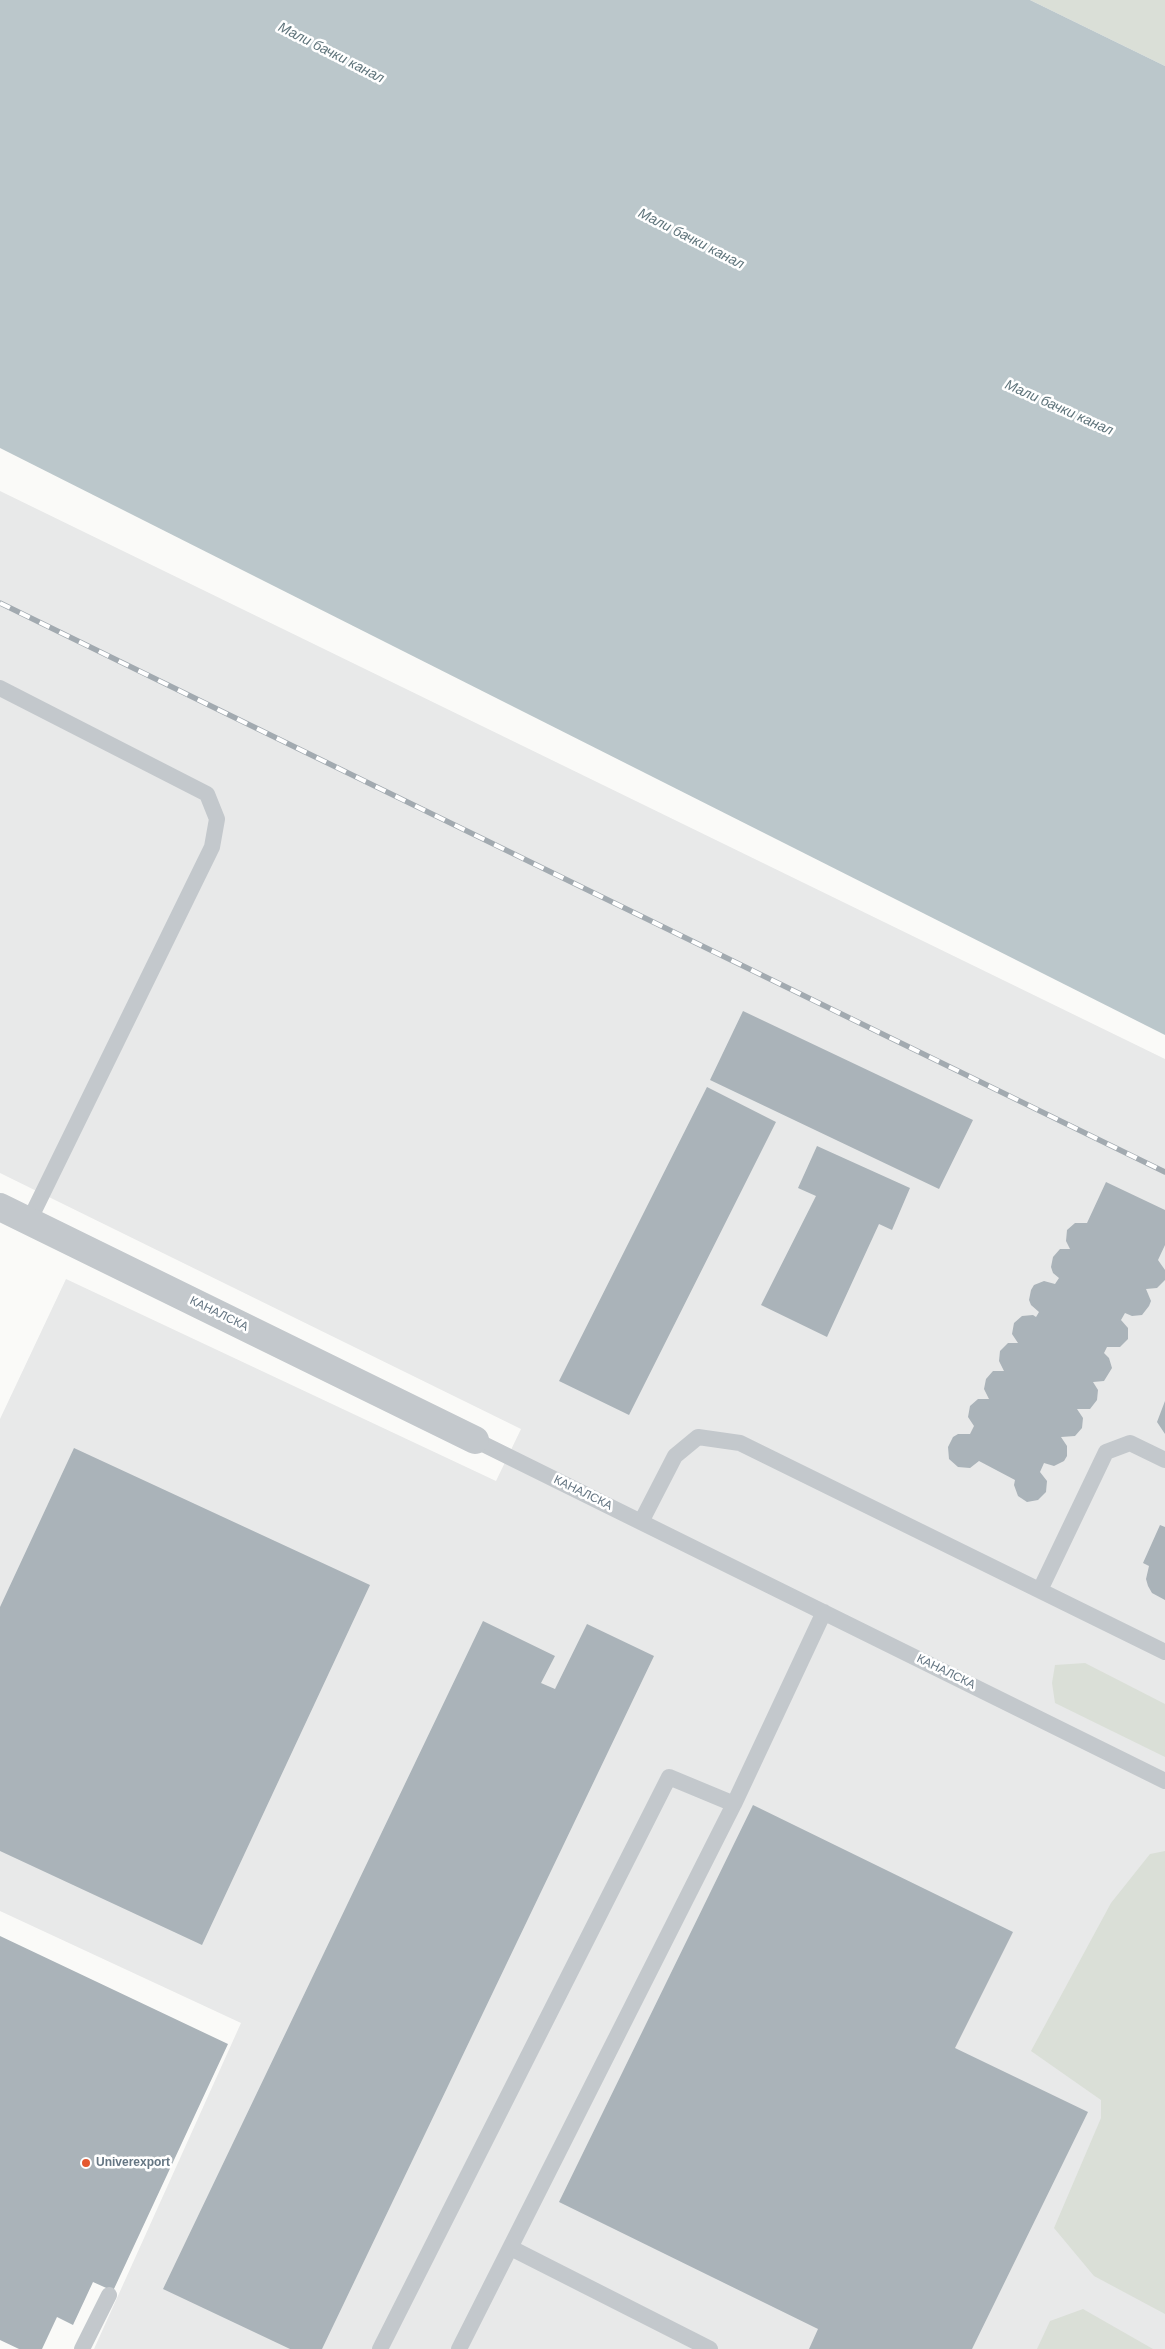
<!DOCTYPE html>
<meta charset="utf-8">
<style>
body{margin:0}
canvas{display:block;background:#fafaf8}
</style>
<canvas width="1165" height="2349"></canvas>
<script>
const c = document.querySelector('canvas').getContext('2d');
c.lineJoin = 'round';
function paint(path, color) { c.fillStyle = color; c.fill(path, 'evenodd'); }
function strokePath(path, color, width, dash) { c.strokeStyle = color; c.lineWidth = width; c.lineCap = dash ? 'butt' : 'round'; c.setLineDash(dash || []); c.stroke(path); }
function label(font, color, halo, rows, align = 'center') {
  c.font = font + ' Helvetica,sans-serif'; c.lineWidth = 5; c.setLineDash([]); c.textBaseline = 'middle'; c.strokeStyle = halo; c.fillStyle = color; for (const [text, x, y, turn = 0] of rows) {
    c.save(); c.translate(x, y); c.rotate((+turn || 0) * Math.PI / 180); c.textAlign = isNaN(turn) ? turn : align; if (halo) c.strokeText(text, 0, 0); c.fillText(text, 0, 0); c.restore();
  }
}
paint(new Path2D(`
 M0 491 1165 1059V2349H94L241 2023 0 1911V1419L66 1279 496 1481 521 1429 0 1173Z`), '#e8e9e9');
paint(new Path2D(`
 M1030 0H1165V66Z
 M1085 1663 1165 1704V1757L1055 1703 1052 1683 1055 1665Z
 M1165 1851V2314L1094 2276 1054 2228 1101 2118V2100L1031 2051 1111 1903 1150 1854Z
 M1083 2309 1153 2349H1037L1050 2321Z`), '#dadfd7');
paint(new Path2D(`
 M0 0H1030L1165 66V1035L0 448Z`), '#bbc7cb');
paint(new Path2D(`
 M743 1011 973 1120 939 1189 710 1080Z
 M707 1087 776 1122 629 1415 559 1381Z
 M817 1146 910 1188 892 1230 879 1224 827 1337 761 1305 816 1196 798 1188Z
 M1106 1182 1165 1210V1245L1158 1260 1165 1270V1280L1157 1288 1146 1289 1151 1301 1149 1306 1142 1315 1132 1316 1125 1313 1121 1320 1128 1328V1339L1120 1347H1107L1104 1353 1109 1358 1112 1368 1104 1381 1093 1382 1098 1390 1097 1400 1090 1409H1077L1083 1418 1082 1428 1075 1436 1061 1437 1067 1446V1456L1064 1461 1054 1466 1044 1463 1040 1472 1047 1481 1046 1492 1038 1500 1027 1502 1018 1496 1014 1485 1015 1480 979 1461 970 1468 958 1467 949 1459 948 1447 953 1437 958 1434H970L974 1426 968 1417 970 1406 978 1399H989L984 1389 986 1379 993 1371H1004L999 1361 1000 1351 1008 1343H1018L1012 1334 1014 1323 1022 1316 1033 1315 1036 1317 1039 1312 1031 1305 1029 1300 1031 1290 1034 1285 1044 1281 1055 1284 1059 1278 1053 1273 1051 1267 1053 1257 1060 1249H1070L1066 1241 1067 1230 1075 1223H1087Z
 M1165 1401V1434L1157 1422Z
 M74 1448 370 1585 202 1945 0 1851V1607Z
 M1160 1525 1165 1527V1600L1152 1593 1148 1586 1146 1579 1149 1566 1143 1563Z
 M483 1621 555 1656 541 1683 555 1689 587 1624 654 1656 322 2349H290L163 2289Z
 M753 1805 1013 1932 955 2048 1088 2112 972 2349H809L818 2329 559 2202Z
 M0 1936 228 2044 113 2291 93 2282 73 2325 57 2317 42 2349H19L0 2340Z`), '#aab3b9');
strokePath(new Path2D(`
 M0 688 207 794 217 819 212 847 29 1221
 M475 1440 1165 1781
 M641 1522 675 1456 698 1437 740 1443 1165 1652
 M1040 1590 1106 1452 1130 1443 1165 1460
 M511 2248 710 2349
 M82 2349 109 2295
 M380 2349 669 1777 734 1804
 M459 2349 734 1804 824 1612`), '#c3c8cc', 16);
strokePath(new Path2D(`
 M0 1207 475 1440`), '#c3c8cc', 28);
const rail = new Path2D(`
 M0 603 1165 1172`);
strokePath(rail, '#a2aab0', 5.5);
strokePath(rail, '#fff', 4, [11]);
for (const [x, y, r, color] of [
 [86,2163,5,"#e4572e"]
]) { const dot = new Path2D(); dot.arc(x, y, r, 0, 2 * Math.PI); c.fillStyle = color; c.fill(dot); strokePath(dot, '#fff', 2); }
label('12px', '#657683', '#fff', [
 ["КАНАЛСКА",219,1314,26],
 ["КАНАЛСКА",583,1493,26],
 ["КАНАЛСКА",946,1672,26]
]);
label('bold 12px', '#657683', '#fff', [
 ["Univerexport",96,2163]
], 'left');
label('italic 14px', '#60757c', '#fff', [
 ["Мали бачки канал",331,53,27],
 ["Мали бачки канал",691,239,27],
 ["Мали бачки канал",1059,408,24]
]);
</script>
